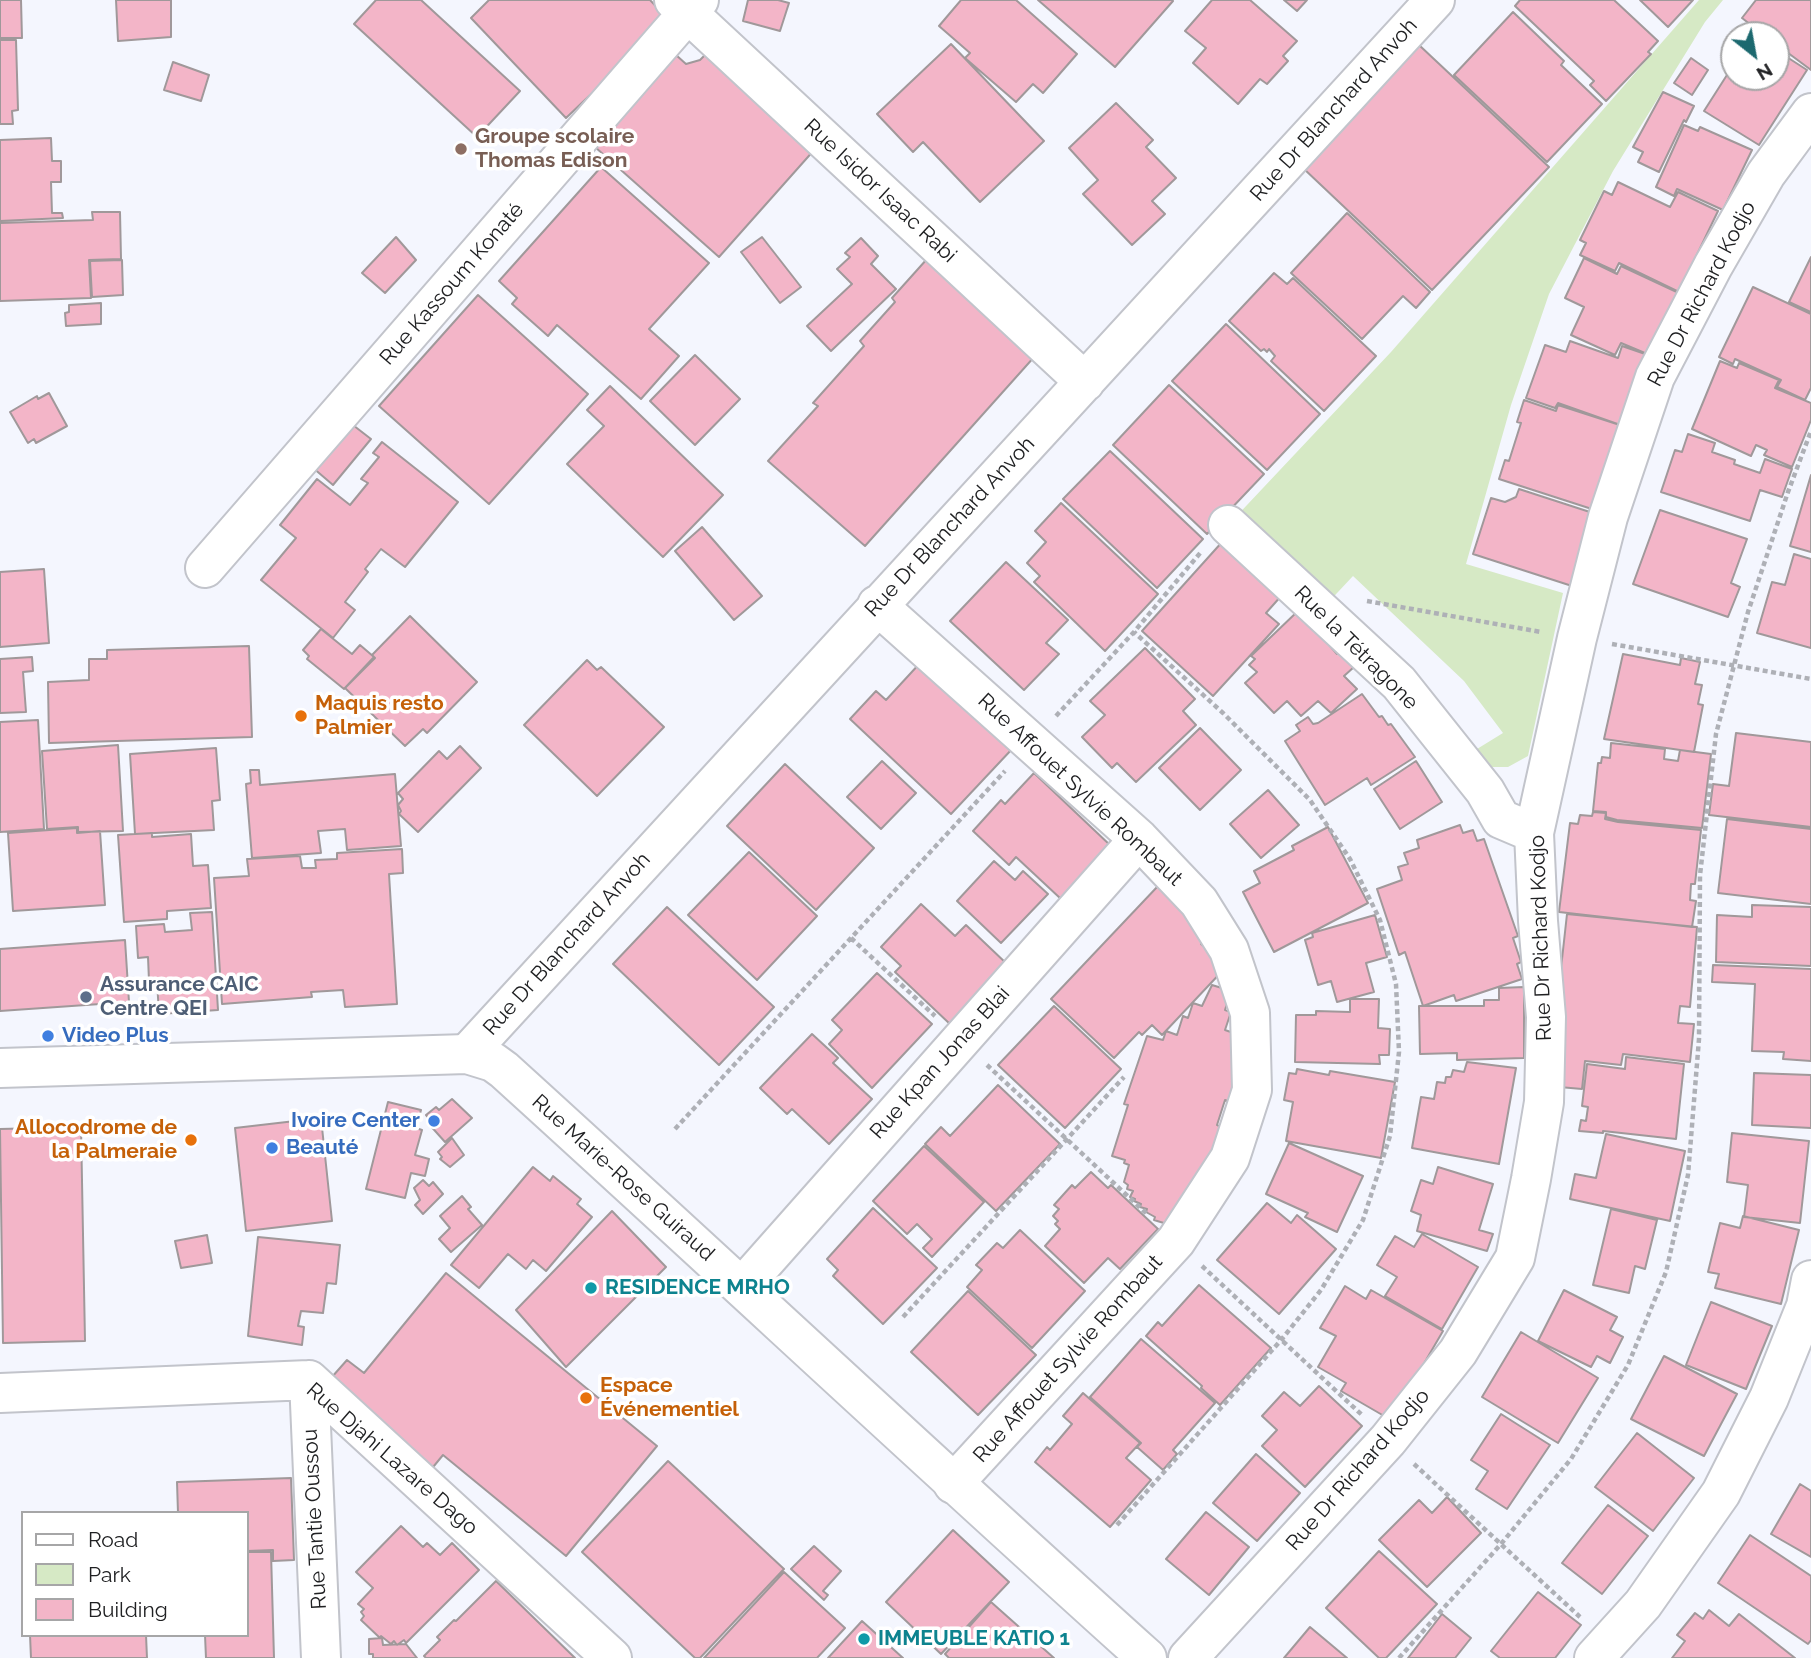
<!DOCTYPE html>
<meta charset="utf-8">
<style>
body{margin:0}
#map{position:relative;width:1811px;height:1658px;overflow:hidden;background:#f4f6fe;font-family:Raleway,sans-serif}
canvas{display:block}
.legend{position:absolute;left:21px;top:1511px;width:228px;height:126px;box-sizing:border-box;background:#fff;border:2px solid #a6a6a7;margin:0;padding:9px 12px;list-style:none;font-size:21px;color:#202123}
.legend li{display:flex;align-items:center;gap:14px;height:35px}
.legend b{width:35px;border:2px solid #a6a6a7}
.north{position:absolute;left:1720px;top:21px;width:70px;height:70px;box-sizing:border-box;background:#fff;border:2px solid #a6a6a7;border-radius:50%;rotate:149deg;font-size:19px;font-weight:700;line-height:28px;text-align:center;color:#202123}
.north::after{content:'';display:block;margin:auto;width:24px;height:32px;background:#1c696f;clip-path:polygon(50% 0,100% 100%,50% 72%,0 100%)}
</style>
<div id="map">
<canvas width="1811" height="1658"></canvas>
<ul class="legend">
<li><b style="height:9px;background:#fff"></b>Road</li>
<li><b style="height:19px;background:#d6e9c5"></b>Park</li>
<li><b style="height:19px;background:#f3b5c8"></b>Building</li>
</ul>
<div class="north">N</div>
</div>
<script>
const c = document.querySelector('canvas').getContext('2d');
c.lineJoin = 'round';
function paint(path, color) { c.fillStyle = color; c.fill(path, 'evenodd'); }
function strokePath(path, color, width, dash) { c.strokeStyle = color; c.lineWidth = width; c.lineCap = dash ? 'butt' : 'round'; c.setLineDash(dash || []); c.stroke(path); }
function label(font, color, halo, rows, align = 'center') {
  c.font = font + ' Raleway,sans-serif'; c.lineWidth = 7; c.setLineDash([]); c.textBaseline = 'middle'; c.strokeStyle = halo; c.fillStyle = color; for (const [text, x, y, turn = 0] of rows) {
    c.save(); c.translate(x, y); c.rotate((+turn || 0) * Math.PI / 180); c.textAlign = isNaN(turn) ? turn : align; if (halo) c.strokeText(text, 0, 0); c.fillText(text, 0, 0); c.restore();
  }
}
paint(new Path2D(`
 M1699 0H1723L1705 22 1613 171 1549 294 1511 405 1466 564 1563 593 1528 756 1508 767H1488L1477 749 1503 733 1464 681 1353 576 1323 608 1231 522 1391 352Z`), '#d6e9c5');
const building = new Path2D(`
 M0 0H21L22 38H0Z
 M116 0H171V37L118 41Z
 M376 0H421L520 91 477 137 354 24Z
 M489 0H650L669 20 566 118 471 18Z
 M748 0H778L789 3 780 31 743 21Z
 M961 0H1016L1077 54 1043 93 1033 84 1016 102 965 58 970 53 939 26Z
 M1038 0H1172L1173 1 1115 67Z
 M1212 0H1250L1297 41 1283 56 1288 61 1267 84 1260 79 1238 104 1193 63 1206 48 1185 31Z
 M1284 0H1307L1297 11Z
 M1520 0H1614L1658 41 1648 52 1651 54 1606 101 1590 85 1594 81 1515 6Z
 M1640 0H1693L1668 27Z
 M1756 0H1811V70L1776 44V35H1764L1742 18Z
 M1513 12 1564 61 1561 65 1602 104 1547 162 1454 75Z
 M0 40H16L18 110 12 111 13 124H0Z
 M951 44 1044 141 980 202 923 142 913 152 877 114Z
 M1419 45 1549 167 1432 290 1303 168Z
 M1776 50 1807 70 1759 145 1704 111 1734 64V77H1776Z
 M707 53 815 149 719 257 595 147 676 55 686 64 700 60Z
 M1691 58 1708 70 1692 95 1674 83Z
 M173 62 209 75 201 101 164 90Z
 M1663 92 1694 106 1686 122 1684 120 1659 172 1638 162 1643 152 1633 147Z
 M1116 103 1153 140 1146 147 1176 178 1152 201 1165 214 1132 245 1083 194 1098 180 1069 148Z
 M1684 125 1698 131 1700 127 1752 150 1723 210 1677 189 1674 196 1656 187Z
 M51 138 52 161H61V182H51L52 213H62L63 218 0 221V140Z
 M601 167 709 263 649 329 679 356 641 399 557 325 548 336 512 304 517 298 499 281Z
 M1618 182 1670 207 1678 192 1718 211 1679 292 1619 263 1615 271 1580 255 1586 243 1580 240 1604 191 1612 195Z
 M92 212H120L121 259 89 260 91 298 0 301V223L93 220Z
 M1347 213 1430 292 1416 308 1403 296 1362 339 1291 273Z
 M396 237 416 260 385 293 362 273Z
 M762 237 801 287 780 303 741 252Z
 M861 238 878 256 871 264 896 289 831 351 807 326 852 284 837 269 850 257 845 253Z
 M1811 257V312L1789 302Z
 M1584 258 1617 274 1621 266 1681 294 1652 356 1621 343 1615 355 1571 335 1584 307 1565 298Z
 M927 259 1035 356 865 546 768 461 818 406 813 403 864 346 860 341 895 302 892 298Z
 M122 260 123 295 92 297 90 261Z
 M1274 273 1287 284 1293 278 1376 356 1324 411 1271 361 1275 356 1269 349 1267 352 1264 349 1261 351 1229 321Z
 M1753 287 1811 314V388L1805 400 1777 387 1781 380 1735 359 1733 364 1719 357Z
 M478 295 588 394 489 504 379 406Z
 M101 303V324L66 326 65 313 69 312V305Z
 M1226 324 1320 414 1267 470 1172 381Z
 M1570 341 1618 358 1622 346 1651 356 1626 427 1558 403 1555 408 1526 398 1545 345 1566 352Z
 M695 355 740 399 695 445 650 401Z
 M1720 361 1737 368 1739 363 1779 380 1775 388 1811 403V420L1792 467 1764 455 1767 450 1756 445 1751 456 1692 429Z
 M1169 385 1264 474 1207 534 1113 445Z
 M610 386 723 495 663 557 567 464 604 426 587 410Z
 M49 393 67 426 36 443 34 439 28 443 10 412 37 396 38 399Z
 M1524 400 1556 411 1558 405 1626 427 1598 511 1499 479 1505 460 1509 461 1521 423 1517 422Z
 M349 422 371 439 333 485 312 467Z
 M1688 434 1715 443 1712 452 1735 460 1734 464 1760 473 1765 459 1792 469 1782 497 1760 490 1750 521 1661 492 1675 450 1682 452Z
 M382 442 458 502 405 567 381 549 365 569 368 572 345 602 355 610 333 638 261 580 296 538 280 525 317 479 350 505 368 483 361 479 379 457 373 453Z
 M1110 451 1203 539 1157 588 1063 499Z
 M1811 475V552L1790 546Z
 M1519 489 1596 514 1572 586 1473 554 1491 498 1505 502 1516 497Z
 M1061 503 1158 594 1105 651 1034 582 1040 576 1027 563 1046 542 1035 531Z
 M1660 510 1747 539 1731 583 1740 587 1728 617 1633 584Z
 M702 527 762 596 734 620 675 551Z
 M1223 541 1282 595 1266 613 1279 624 1213 696 1142 631Z
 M1794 554 1811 559V648L1757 633 1772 582 1785 585Z
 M1006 562 1068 620 1046 643 1059 654 1024 690 950 621Z
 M44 569 49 643 0 647V572Z
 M1299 610 1337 654 1339 652 1354 667 1344 676 1357 689 1331 713 1318 701 1301 716 1287 701 1274 713 1245 683 1257 672 1249 665 1255 659 1251 656Z
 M410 616 477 682 427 733 423 729 405 746 345 688 375 658 372 655Z
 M321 629 352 654 360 645 374 657 344 689 307 659 309 656 303 650Z
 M249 646 252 737 49 743 48 682 89 680V659H107V650Z
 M1145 648 1195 699 1183 711 1196 725 1136 782 1117 763 1112 768 1082 737 1105 715 1090 701Z
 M1623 654 1680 665 1681 658 1700 662 1695 684 1702 685 1698 704 1703 705 1694 752 1604 739Z
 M32 657 33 671 23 672 26 712 0 713V659Z
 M587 660 597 670 601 667 664 727 597 796 524 725Z
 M921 662 1013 748 951 814 850 719 876 691 886 700Z
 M1362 694 1379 717 1382 716 1388 725 1391 724 1415 757 1371 785 1367 778 1325 805 1285 741 1300 731 1296 725 1308 717 1313 724 1318 723Z
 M38 720 44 829 0 832V722Z
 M1200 728 1241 770 1200 810 1159 768Z
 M1736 733 1811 742V827L1709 815 1713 784 1729 786Z
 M1611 743 1665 749 1664 759 1678 761 1680 750 1711 754 1702 828 1617 820 1606 817V812L1593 811 1598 763H1601L1602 757 1610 758Z
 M118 745 123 831 78 832V827L47 829 42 751Z
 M460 746 481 768 418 832 399 814 401 811 398 805 403 799 398 793 439 751 447 759Z
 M216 748 220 800 212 801 214 830 135 834 130 754Z
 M882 761 916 793 881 829 847 797Z
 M1416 761 1442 802 1400 829 1374 789Z
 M785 764 874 848 816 910 727 826Z
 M250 770H259L260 785 395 774 401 846 347 850 345 829 318 831 321 853 252 858 246 784 251 783Z
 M1034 773 1111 846 1061 899 1016 857 1009 865 973 831 1001 800 1005 804Z
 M1268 790 1299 825 1261 858 1230 824Z
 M1593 812 1606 813 1605 819 1618 822 1701 830 1695 884H1691L1690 900 1696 901 1692 927 1559 912 1570 823 1578 824 1580 815 1592 816Z
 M1727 819 1811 829V904L1718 893Z
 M1460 825 1463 833 1473 830 1477 841 1484 839 1518 936 1513 938 1521 962 1517 964 1522 979 1456 1001 1454 995 1423 1006 1405 952 1399 955 1377 889 1402 880 1398 867 1408 864 1404 853 1419 848 1417 840Z
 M1328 827 1368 903 1274 952 1243 892 1260 883 1254 871 1294 850 1292 846Z
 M77 828V833L100 831 105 905 13 911 8 833Z
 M152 833V837L191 834 193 866 208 865 211 908 167 911V919L124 922 118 835Z
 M402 849 403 873 389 874 397 1004 345 1007 343 990 311 992 312 997 222 1004 214 878 249 876 247 859 300 856 302 868H316L315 860 337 859V853Z
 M749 852 817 916 757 980 688 915Z
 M994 861 1015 880 1023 871 1048 894 1001 943 957 901Z
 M1158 886 1209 934 1201 944 1226 967 1162 1035 1152 1025 1142 1035 1139 1032 1114 1058 1051 999Z
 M921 904 955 936 966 925 1008 965 951 1025 895 972 901 966 881 947Z
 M1752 905 1811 907V966L1716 962 1717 915 1752 917Z
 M667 907 774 1007 719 1065 613 964Z
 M212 912 218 1010 159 1014 157 981H149L148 957 138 958 136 926 164 924 165 932 192 930 190 913Z
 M1567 914 1697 927 1690 1007 1680 1006 1678 1023 1694 1024 1690 1062 1623 1054 1621 1065 1585 1061 1582 1089 1548 1086Z
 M1375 915 1387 957 1366 963 1374 992 1337 1002 1331 981 1318 985 1305 940 1313 937 1312 933Z
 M125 940 129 1002 0 1011V949Z
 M1713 965 1811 969V1061L1783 1059 1784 1052 1752 1051 1755 984 1712 982Z
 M877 973 932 1024 872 1088 829 1044 842 1030 832 1020Z
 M1212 985 1225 989 1230 994 1225 1010 1231 1012 1225 1030 1242 1036 1233 1103 1225 1100 1217 1125 1224 1128 1208 1178 1180 1228 1154 1220 1155 1217 1146 1212 1147 1209 1140 1207 1141 1204 1134 1201 1135 1199 1130 1197 1133 1191 1127 1189 1128 1185 1124 1182 1129 1165 1124 1163 1125 1160 1112 1156 1128 1105 1124 1104 1147 1036 1163 1040 1166 1031 1177 1035 1183 1016 1188 1018 1193 1003 1202 1006Z
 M1524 987V1058L1457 1060V1053L1420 1054 1419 1006H1484V1000H1499V988Z
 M1350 999H1379L1378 1028 1390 1029 1389 1055H1379L1380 1064 1295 1062 1296 1015H1316V1011L1350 1012Z
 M1054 1006 1121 1069 1065 1128 998 1065Z
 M812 1034 838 1058 833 1063 872 1099 829 1144 792 1109 787 1114 760 1088Z
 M1626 1057 1684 1064 1676 1139 1603 1131V1133L1579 1131 1581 1120 1586 1121 1588 1107 1582 1106 1587 1064 1625 1069Z
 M1467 1062 1516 1068 1499 1164 1412 1148 1421 1097 1434 1099 1437 1082 1445 1083 1446 1077H1451L1453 1070 1464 1072Z
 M1297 1069 1329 1075 1330 1071 1395 1082 1381 1158 1286 1141 1293 1102 1284 1100 1289 1073 1296 1074Z
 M1754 1073 1811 1075V1128L1752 1125Z
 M998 1085 1060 1144 996 1211 925 1144 941 1127 950 1136Z
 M452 1099 472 1118 445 1142 428 1123 431 1121 426 1115 436 1107 439 1110Z
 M388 1102 421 1110 416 1128 422 1130 415 1155 429 1159 425 1176 411 1173 405 1198 366 1189Z
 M321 1118 332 1221 246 1231 235 1128Z
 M81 1127 85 1341 3 1343 0 1129Z
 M1732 1133 1809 1141 1800 1223 1744 1217 1748 1185 1727 1182Z
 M1606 1134 1685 1151 1670 1221 1570 1199 1575 1174 1596 1178Z
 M452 1138 464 1155 450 1167 440 1159 442 1157 438 1152Z
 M1289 1143 1363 1176 1337 1232 1305 1217 1308 1213 1266 1194Z
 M924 1146 984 1202 932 1257 923 1248 932 1239 917 1224 907 1234 873 1201Z
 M533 1167 550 1181 553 1176 581 1199 577 1204 592 1217 546 1271 533 1260 526 1269 508 1254 479 1288 451 1265Z
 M1438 1167 1493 1184 1479 1230 1493 1234 1487 1251 1417 1231 1421 1215 1411 1211 1421 1180 1433 1184Z
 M1091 1172 1108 1188 1111 1185 1158 1229 1120 1269 1108 1258 1084 1283 1045 1246 1060 1229 1055 1224 1058 1221 1053 1216 1059 1209 1054 1205 1072 1185 1075 1188Z
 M423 1180 429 1186 433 1182 443 1194 423 1214 415 1205 420 1200 414 1188Z
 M462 1196 471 1207 468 1209 482 1225 451 1252 439 1239 450 1228 440 1216Z
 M1267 1203 1291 1223 1297 1215 1336 1249 1279 1314 1217 1260Z
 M873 1208 937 1268 883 1324 833 1276 838 1270 827 1259Z
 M1611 1209 1657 1220 1645 1269 1635 1266 1629 1293 1593 1285Z
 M612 1211 666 1267 566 1367 516 1310Z
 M1743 1216 1799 1230 1781 1304 1715 1288 1719 1274 1708 1272 1720 1223 1740 1228Z
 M1020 1230 1085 1291 1032 1348 967 1287 982 1270 976 1265 997 1243 1003 1248Z
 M1422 1234 1478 1267 1442 1329 1385 1296 1397 1277 1377 1265 1395 1236 1414 1247Z
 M207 1235 212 1263 181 1268 175 1241Z
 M258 1237 340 1245 336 1284 327 1283 323 1313 301 1311 298 1326 304 1327 302 1345 248 1336Z
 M446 1273 657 1446 566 1556 443 1455 429 1472 324 1386 347 1360 364 1373Z
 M1199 1285 1271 1348 1220 1405 1201 1388 1202 1386 1146 1336 1158 1322 1162 1326Z
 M1345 1286 1366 1299 1371 1290 1443 1331 1391 1420 1341 1391 1346 1383 1318 1367 1336 1336 1320 1328Z
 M1564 1290 1617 1317 1610 1330 1623 1337 1610 1363 1597 1356 1591 1367 1538 1341Z
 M968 1291 1036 1355 978 1415 911 1352Z
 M1711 1302 1772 1326 1746 1389 1686 1365Z
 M1521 1332 1598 1378 1558 1443 1482 1397Z
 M1141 1339 1215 1403 1173 1450 1177 1454 1163 1470 1137 1447 1141 1443 1090 1397Z
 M1664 1356 1737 1394 1704 1456 1631 1419Z
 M1319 1386 1362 1426 1305 1487 1262 1446 1277 1430 1262 1416 1284 1392 1300 1406Z
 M1083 1393 1140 1443 1126 1458 1151 1480 1110 1527 1035 1462 1047 1447 1050 1450 1072 1424 1063 1416Z
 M1501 1414 1550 1445 1507 1509 1476 1489 1488 1471 1471 1460Z
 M1637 1433 1694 1478 1653 1531 1595 1487Z
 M1256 1454 1300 1493 1257 1541 1213 1503Z
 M668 1461 784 1569 700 1658H695L582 1552Z
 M291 1478 294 1560 273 1561V1550L247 1551V1513H178L177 1482Z
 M1800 1484 1811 1491V1557L1771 1534Z
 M1447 1497 1481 1533 1427 1587 1379 1540 1419 1500 1432 1513Z
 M1608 1505 1648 1536 1602 1594 1562 1563Z
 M1206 1512 1249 1547 1209 1595 1166 1559Z
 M401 1526 423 1547 427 1543 440 1555 452 1543 479 1570 406 1643 404 1640 397 1645 394 1641 391 1644 381 1636 380 1638 361 1620 364 1616 361 1612 364 1609 358 1604 373 1588 356 1572Z
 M953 1530 1009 1582 941 1654 886 1602Z
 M1750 1535 1811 1576V1640L1808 1644 1718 1583Z
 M814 1546 841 1571 823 1591 828 1595 824 1600 791 1569Z
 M1379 1551 1437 1604 1386 1658H1379L1326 1608Z
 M247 1552H271L274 1658H206L205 1635H247Z
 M784 1572 845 1628 817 1658H704Z
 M496 1581 575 1658H426L424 1656 440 1640 437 1637 454 1620 456 1621Z
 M1538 1592 1581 1625 1555 1658H1500L1491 1651Z
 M991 1602 1054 1658H949L945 1654Z
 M1709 1610 1729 1626 1739 1614 1795 1658H1672L1685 1641 1677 1635 1695 1613 1703 1619Z
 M1442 1614 1471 1638 1455 1658H1408Z
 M862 1621 903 1658H828Z
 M1310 1627 1347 1658H1284Z
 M30 1635H146L147 1658H31Z
 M382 1638 383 1645 406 1644 417 1658H373V1654H369V1639Z`);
paint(building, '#f3b5c8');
strokePath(building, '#a0989a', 2);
const street = new Path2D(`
 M674 0 1085 382
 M1228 525 1399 683 1485 791 1501 819 1534 833
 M205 568 699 0
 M877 605 1139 839 1199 902 1229 950 1250 1013 1252 1090 1230 1158 1176 1241 953 1484
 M467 1054 1435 0
 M742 1287 1139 839
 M309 1380 321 1658
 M0 1393 309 1380 612 1658
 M1188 1658 1388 1440 1458 1352 1515 1258 1531 1179 1544 1102 1546 1017 1538 921 1534 833 1577 638 1608 517 1655 377 1713 266 1766 174 1811 113
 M1594 1658 1643 1604 1721 1493 1769 1398 1806 1306 1811 1280`);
const secondary = new Path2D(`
 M0 1068 467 1054 493 1062 504 1070C719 1265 931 1464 1147 1658`);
strokePath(street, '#c2c4cb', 42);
strokePath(secondary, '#c2c4cb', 42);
strokePath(new Path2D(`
 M1367 601 1541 632
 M1612 644 1811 679
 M1056 716 1134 632 1201 552
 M851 938 935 1016
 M987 1065 1147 1214
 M675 1129 1005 771
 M1202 1266 1362 1415
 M903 1317 1124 1077
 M1414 1464 1580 1617
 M1117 1525 1282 1339 1321 1290 1363 1220 1390 1136 1399 1052 1396 984 1380 920 1350 859 1310 800 1223 713 1134 632
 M1399 1658 1501 1544 1571 1459 1628 1365 1666 1272 1688 1175 1699 1039 1700 875 1716 734 1748 612 1788 492 1811 431`), '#aeb0b6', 4.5, [5, 3.5]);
strokePath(street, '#fff', 38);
strokePath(secondary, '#fff', 38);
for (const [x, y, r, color] of [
 [461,149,7,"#8d6e63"],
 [301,716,7,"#e8710a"],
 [86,997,7,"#5c6f8a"],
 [48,1036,7,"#3f7fe0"],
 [434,1121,7,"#3f7fe0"],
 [191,1140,7,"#e8710a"],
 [272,1148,7,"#3f7fe0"],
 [591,1288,7,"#0f9aa8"],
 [586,1398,7,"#e8710a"],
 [864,1639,7,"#0f9aa8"]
]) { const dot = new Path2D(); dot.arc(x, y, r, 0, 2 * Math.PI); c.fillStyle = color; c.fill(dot); strokePath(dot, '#fff', 2.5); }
label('21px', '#202123', '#fff', [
 ["Rue Dr Blanchard Anvoh",1334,110,-48],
 ["Rue Isidor Isaac Rabi",880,191,43],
 ["Rue Kassoum Konaté",452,284,-49],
 ["Rue Dr Richard Kodjo",1702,294,-62],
 ["Rue Dr Blanchard Anvoh",950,527,-47],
 ["Rue la Tétragone",1356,648,45],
 ["Rue Affouet Sylvie Rombaut",1080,790,43],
 ["Rue Dr Richard Kodjo",1541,938,-92],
 ["Rue Dr Blanchard Anvoh",567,944,-48],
 ["Rue Kpan Jonas Blai",940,1063,-48],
 ["Rue Marie-Rose Guiraud",623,1178,42],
 ["Rue Affouet Sylvie Rombaut",1068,1359,-48],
 ["Rue Djahi Lazare Dago",392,1459,41],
 ["Rue Dr Richard Kodjo",1358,1470,-49],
 ["Rue Tantie Oussou",315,1519,-93]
]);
label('bold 21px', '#785e54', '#fff', [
 ["Groupe scolaire",475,137],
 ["Thomas Edison",475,161]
], 'left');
label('bold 21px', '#c56008', '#fff', [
 ["Maquis resto",315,704],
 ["Palmier",315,728],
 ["Allocodrome de",177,1128,"right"],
 ["la Palmeraie",177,1152,"right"],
 ["Espace",600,1386],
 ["Événementiel",600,1410]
], 'left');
label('bold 21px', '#4e5e75', '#fff', [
 ["Assurance CAIC",100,985],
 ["Centre QEI",100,1009]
], 'left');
label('bold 21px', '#366cbe', '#fff', [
 ["Video Plus",62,1036],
 ["Ivoire Center",420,1121,"right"],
 ["Beauté",286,1148]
], 'left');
label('bold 21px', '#0d838f', '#fff', [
 ["RESIDENCE MRHO",605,1288],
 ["IMMEUBLE KATIO 1",878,1639]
], 'left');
</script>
